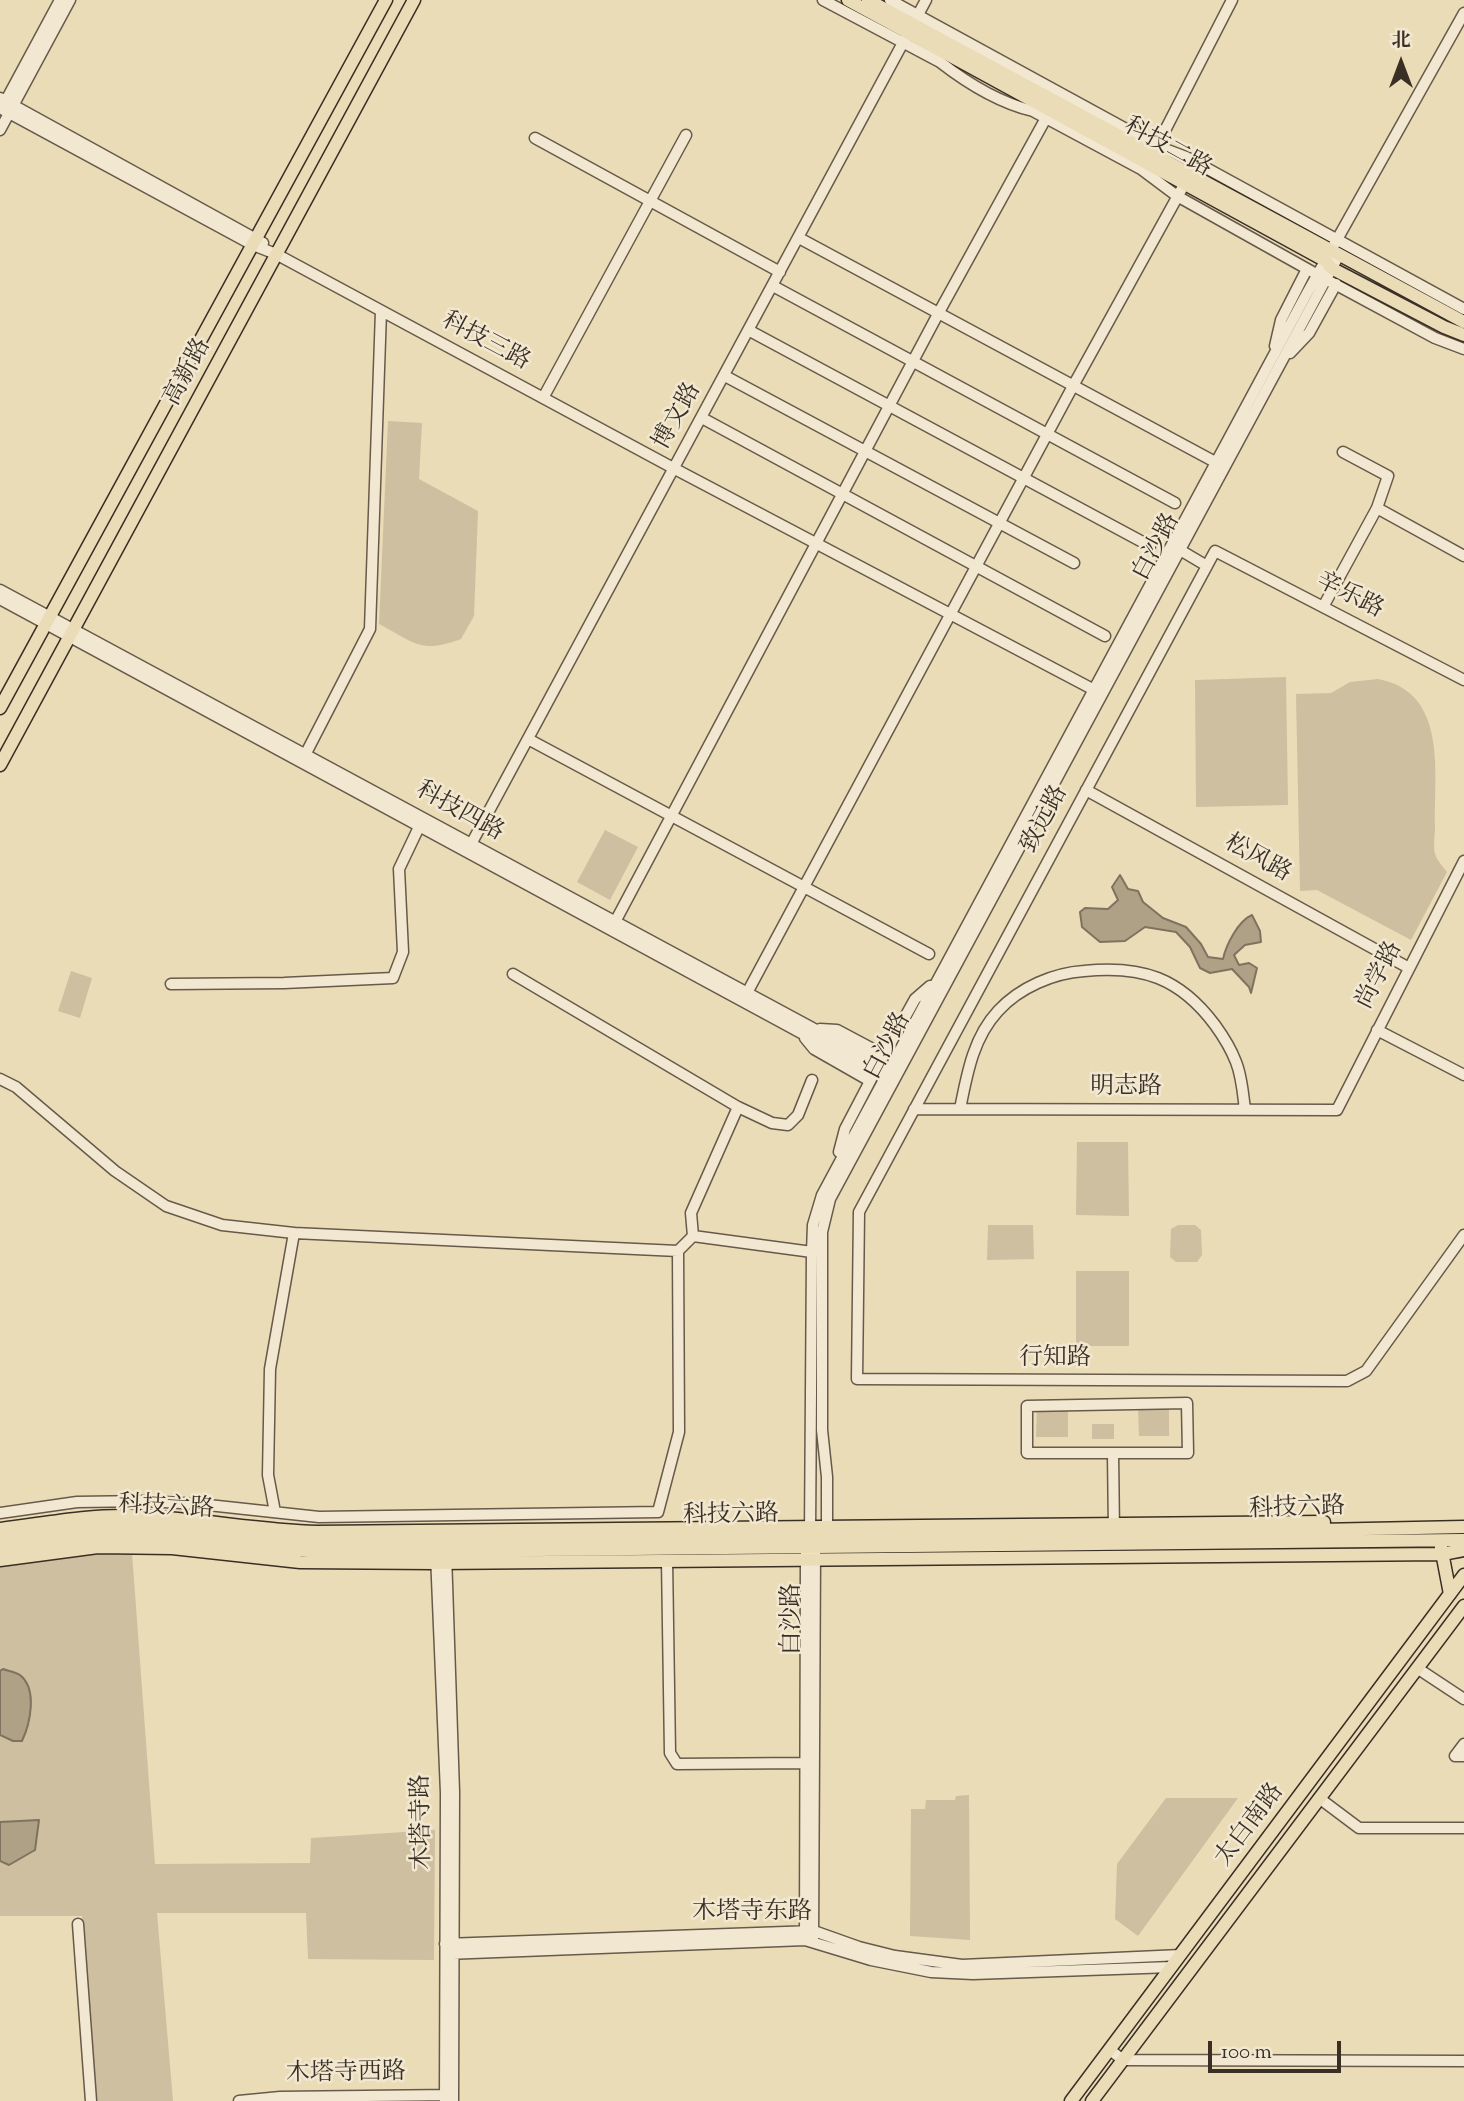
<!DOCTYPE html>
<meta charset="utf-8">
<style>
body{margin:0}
#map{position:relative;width:1464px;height:2101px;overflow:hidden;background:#ebdcb8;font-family:"Sorts Mill Goudy","Noto Serif SC",serif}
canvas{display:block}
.north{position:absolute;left:1366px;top:28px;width:70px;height:70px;-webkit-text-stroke:5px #f2e8d1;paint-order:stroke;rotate:0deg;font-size:19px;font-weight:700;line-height:28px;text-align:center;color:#392f25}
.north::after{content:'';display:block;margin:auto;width:24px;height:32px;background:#392f25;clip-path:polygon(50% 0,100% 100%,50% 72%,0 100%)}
.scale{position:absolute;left:1208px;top:2041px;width:133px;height:32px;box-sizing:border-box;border:4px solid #392f25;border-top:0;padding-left:9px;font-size:21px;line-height:24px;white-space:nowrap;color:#392f25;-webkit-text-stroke:5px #f2e8d1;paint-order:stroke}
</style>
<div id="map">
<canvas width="1464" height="2101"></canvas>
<div class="north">北</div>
<div class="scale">100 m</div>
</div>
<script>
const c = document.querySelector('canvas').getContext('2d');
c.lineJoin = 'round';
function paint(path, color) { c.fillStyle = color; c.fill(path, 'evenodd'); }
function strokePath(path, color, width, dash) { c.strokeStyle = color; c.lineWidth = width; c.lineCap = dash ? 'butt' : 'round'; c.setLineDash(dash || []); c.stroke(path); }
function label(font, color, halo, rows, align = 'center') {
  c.font = font + ' "Sorts Mill Goudy","Noto Serif SC",serif'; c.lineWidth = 5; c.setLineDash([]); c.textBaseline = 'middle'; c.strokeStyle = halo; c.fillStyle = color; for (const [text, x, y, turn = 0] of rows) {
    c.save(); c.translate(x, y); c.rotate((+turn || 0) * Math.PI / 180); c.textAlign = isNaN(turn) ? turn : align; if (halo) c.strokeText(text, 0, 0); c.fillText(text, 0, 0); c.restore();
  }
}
paint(new Path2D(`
 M388 421 422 423 419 479 478 511 474 616 461 639C421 654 415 643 379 624Z
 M1286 677 1288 805 1196 807 1195 680Z
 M1378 679C1448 692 1434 772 1435 826 1435 835 1433 846 1435 854 1437 860 1443 867 1447 872L1411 940 1317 890 1300 891 1296 694 1331 693 1350 682Z
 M605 830 638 847 610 900 577 882Z
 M71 971 92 978 80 1018 58 1011Z
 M1077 1142H1128L1129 1216 1076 1215Z
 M988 1225H1033L1034 1259 987 1260Z
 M1178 1225H1195L1201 1230 1202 1255 1197 1262H1176L1170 1257 1171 1229Z
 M1076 1271H1129V1346H1076Z
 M1138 1407H1169V1436H1139Z
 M1037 1408 1068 1409V1437H1036Z
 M1092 1424H1114V1439H1092Z
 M85 1553H132L155 1864 310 1863 311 1838 435 1830 434 1960 308 1959 306 1913H157L173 2101H97L82 1916H0V1563Z
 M969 1795 970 1940 910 1936 911 1809H925L926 1800H955L956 1796Z
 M1166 1798H1238L1138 1936 1115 1919 1117 1864Z`), '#cdbf9f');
const water = new Path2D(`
 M1120 875 1128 889 1138 891 1143 902 1163 918 1186 927 1201 944 1208 957 1223 959C1226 945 1238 921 1252 915L1260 931 1261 942 1245 945 1234 955 1239 965 1249 963 1257 968 1251 993 1249 987 1232 969 1210 973 1200 968 1190 947 1176 932 1145 927 1125 941 1100 942 1082 927 1080 912 1085 908 1108 909 1118 900 1112 887Z
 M3 1669C8 1671 16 1672 20 1675 38 1689 30 1724 22 1741H13L0 1735V1671Z
 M39 1820 35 1850 9 1865 0 1861V1822Z`);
paint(water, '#aea186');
strokePath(water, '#7f735f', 2);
const minor = new Path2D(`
 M823 0 940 62C967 83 1000 103 1033 111L1141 169 1177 196 1318 275 1435 338 1464 349
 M890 0 1157 146 1186 157 1464 309
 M0 98 263 243
 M3 106 60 0
 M0 108 253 245 276 254 675 469 1100 693
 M0 130 70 0
 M535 138 780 272
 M1157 146 1232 0
 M799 238 1217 463
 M773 286 1175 503
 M750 331 1150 546
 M1275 346 1281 320 1307 269
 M1290 353 1309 333 1336 284
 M725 376 1074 563
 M543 398 686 135
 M702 418 1105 636
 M1377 508 1464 556
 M1180 550 1207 566
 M0 590 894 1072
 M0 599 890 1081
 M1323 607 1377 508 1388 476 1343 452
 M1464 680 1215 551 859 1212 857 1379 1347 1381 1366 1371 1464 1235
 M528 739 929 954
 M303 759 370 629 381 311
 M1086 790 1409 968
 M469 848 926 0
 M615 922 938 314 1046 118
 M513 974 738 1107 772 1123 788 1125 798 1115 812 1080
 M171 984 284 983 393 978 403 952 399 869 419 827
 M747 993 1073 386 1185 183
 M820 1029 837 1030 884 1055
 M1377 1030 1464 1075
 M805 1038 814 1049 870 1081
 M0 1079 16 1087 115 1171 166 1206 222 1225 294 1233 678 1251 693 1236 812 1252
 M914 1109 1337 1110 1464 861
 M960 1109C967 1074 973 1038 998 1011 1020 987 1054 973 1084 971 1142 965 1180 978 1215 1025 1223 1036 1231 1049 1236 1062 1242 1077 1243 1094 1245 1110
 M839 1152 845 1129 879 1064 915 999 930 986
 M693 1236 691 1213 738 1107
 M1113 1453H1027V1406L1187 1403 1188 1453H1113L1114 1532
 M275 1512 268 1475 270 1369 294 1233
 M0 1513 77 1502 146 1501 199 1504 319 1517 658 1512 679 1432 678 1251
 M810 1533 812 1252 813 1225 822 1195 1306 295 1464 13
 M827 1534V1477L822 1430V1232L830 1199 1339 255
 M446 1554 454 1792 453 2101
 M436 1555 446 1793 445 2101
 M667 1560 670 1753 677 1764 805 1763
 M1417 1668 1464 1699
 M1464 1744 1455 1756H1464
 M1319 1798 1359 1828H1464
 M78 1924 91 2101
 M805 1940 806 1552
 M813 1942 815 1552
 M445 1944 814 1931 859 1947 895 1956 962 1965 1181 1955
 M446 1954 805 1940 871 1960 931 1972 973 1974 1172 1967
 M1110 2050 1123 2060 1464 2061
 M239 2101 280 2097 450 2095`);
const major = new Path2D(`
 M848 0 1326 261 1331 268 1444 327 1464 335
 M868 0 1464 322
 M0 708 386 0
 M0 765 414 0
 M0 1529C42 1524 86 1515 129 1516 192 1517 254 1530 317 1532L1324 1522
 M0 1540C50 1533 100 1525 151 1527 207 1529 262 1540 318 1542L1272 1533 1318 1530 1464 1527
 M1441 1547 1450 1594
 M0 1550 88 1538 151 1537 206 1540 276 1549 355 1552 1464 1540
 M0 1560 98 1547 172 1548 300 1562 436 1563 1443 1554 1464 1550
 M1071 2101 1464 1575
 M1092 2101 1464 1606`);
strokePath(minor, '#665a4a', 13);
strokePath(major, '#392f25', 15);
strokePath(minor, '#f2e8d1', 10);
strokePath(major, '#ebdcb8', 12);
label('24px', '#392f25', '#f2e8d1', [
 ["科技二路",1167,149,29],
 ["科技三路",485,343,28],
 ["高新路",189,373,-62],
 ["博文路",679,417,-61],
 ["白沙路",1158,548,-62],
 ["辛乐路",1349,597,27],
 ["科技四路",459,813,29],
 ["致远路",1046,820,-62],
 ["松风路",1257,860,29],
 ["尚学路",1381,976,-63],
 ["白沙路",889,1047,-62],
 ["明志路",1126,1089],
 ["行知路",1055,1360],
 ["科技六路",166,1509,3],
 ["科技六路",1297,1510,-2],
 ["科技六路",731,1517,-1],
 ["白沙路",794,1619,-90],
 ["木塔寺路",424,1822,-91],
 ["太白南路",1251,1826,-53],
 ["木塔寺东路",752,1914],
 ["木塔寺西路",346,2075,-1]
]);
</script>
